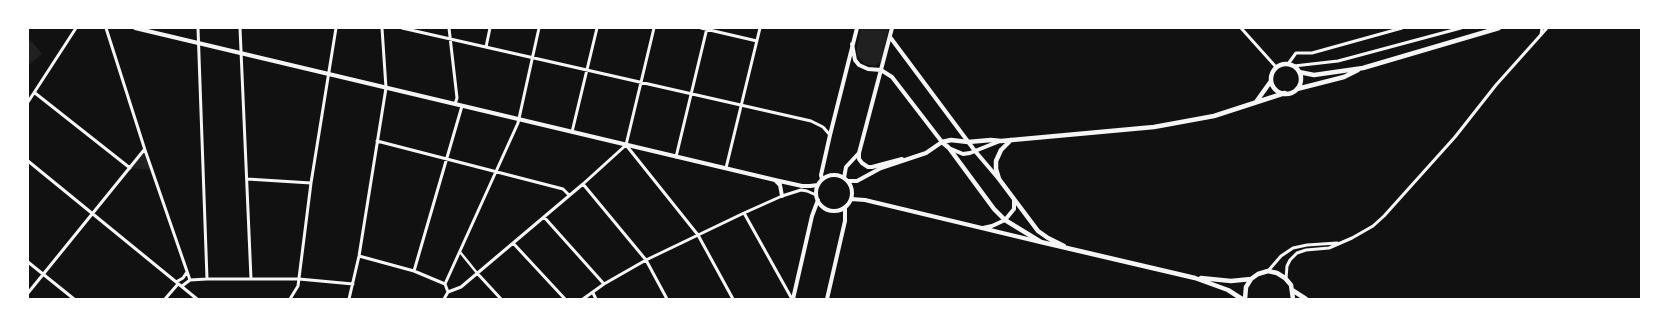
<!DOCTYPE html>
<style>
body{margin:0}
#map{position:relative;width:1669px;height:327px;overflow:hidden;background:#111;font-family:Roboto,sans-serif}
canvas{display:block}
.frame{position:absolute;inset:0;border:29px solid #fff;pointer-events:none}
</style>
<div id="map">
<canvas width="1669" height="327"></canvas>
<div class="frame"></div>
</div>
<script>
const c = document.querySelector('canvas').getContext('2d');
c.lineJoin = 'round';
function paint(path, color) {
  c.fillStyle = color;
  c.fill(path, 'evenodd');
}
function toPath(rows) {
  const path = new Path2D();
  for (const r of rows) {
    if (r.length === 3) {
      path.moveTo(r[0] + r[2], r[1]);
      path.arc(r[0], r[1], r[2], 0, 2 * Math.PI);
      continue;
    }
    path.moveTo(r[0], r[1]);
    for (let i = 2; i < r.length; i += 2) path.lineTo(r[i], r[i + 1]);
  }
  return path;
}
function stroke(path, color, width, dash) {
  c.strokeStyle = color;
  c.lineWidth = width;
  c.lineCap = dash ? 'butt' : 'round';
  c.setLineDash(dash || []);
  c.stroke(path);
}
const green = toPath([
 [861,28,889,28,881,61,875,66,865,64,857,55,857,48],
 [28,37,42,54,28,66],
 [145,150,152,170,130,168]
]);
const pedestrian = toPath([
 [460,252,477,273]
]);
const minor = toPath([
 [106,28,145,150,190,280],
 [198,28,207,279],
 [240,28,251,279],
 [402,28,811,121,823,127,830,135],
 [449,28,457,98,455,104],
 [701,28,757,41],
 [1241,28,1276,67],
 [1541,35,1542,28],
 [486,47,490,28],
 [1288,64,1296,53,1312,53,1402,28],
 [1294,66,1338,61,1461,28],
 [35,93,130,168],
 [28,102,76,28],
 [572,132,597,28],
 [377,141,563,189,569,195],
 [626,145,698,235,733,299],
 [626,145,654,28],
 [676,157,707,28],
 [28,161,197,299],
 [726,168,760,28],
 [247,179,311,183],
 [583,184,646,260,667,299],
 [744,213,792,299],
 [544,217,604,284],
 [513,243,565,299],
 [359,256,414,271,445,284],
 [28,262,74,299],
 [414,271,462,106],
 [1268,271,1281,256,1293,248,1307,245,1337,243],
 [477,273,501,299],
 [1286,279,1287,266,1290,260,1297,253,1306,250,1329,248,1352,238,1373,226,1384,216,1455,137,1496,85,1547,28],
 [176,282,183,278,187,272],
 [182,286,190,280,207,279,299,279,353,284],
 [448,292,445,284,518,123,539,28],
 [448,292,461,287,583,184,626,145],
 [28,293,144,150],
 [593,293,596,299],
 [165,299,178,284],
 [290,299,298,286,311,183,336,28],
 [349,299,359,256,386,88,382,28],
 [444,299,448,292],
 [583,299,604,284,646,260,744,213,782,196,801,190,807,191,816,195]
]);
const tertiary = toPath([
 [135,28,775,180,802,186,810,186,818,185],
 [890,37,975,151,998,178],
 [951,149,963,154,970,153,1000,141],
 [859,153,859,159,862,163,868,167,872,167,902,159],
 [834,193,18],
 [844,178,846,167,859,153,892,28],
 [822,179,821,175,830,135,857,28],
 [776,181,780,185,782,196],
 [848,181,857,181,881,168,926,153,942,142,892,77,881,70,868,69,859,65,855,60,852,44],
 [851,199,865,200,1040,242],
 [983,228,992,226,1005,220,1014,209,1014,201],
 [793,299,812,216,818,200],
 [827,299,845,221,845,207]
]);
const secondary = toPath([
 [1286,79,15],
 [1299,72,1314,75,1363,68,1499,28],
 [1297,89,1344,77,1358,70],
 [1256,102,1271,81],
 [1011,140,1001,150,996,161,996,169,999,179,1038,231,1048,238,1064,246],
 [1201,278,1231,281,1251,279],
 [1292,290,1306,299],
 [1242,299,1228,290,1195,278,1041,242,1005,220,994,209,949,148,942,142,951,140,968,142,991,140,1001,141,1154,127,1214,116,1285,93],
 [1245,299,1246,287,1251,279,1258,274,1268,271,1277,273,1285,278,1291,285,1293,299]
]);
paint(green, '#202020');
stroke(pedestrian, '#f5f5f5', 2.5);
stroke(minor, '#f5f5f5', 3);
stroke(tertiary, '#f5f5f5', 4);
stroke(secondary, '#f5f5f5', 4.5);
</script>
